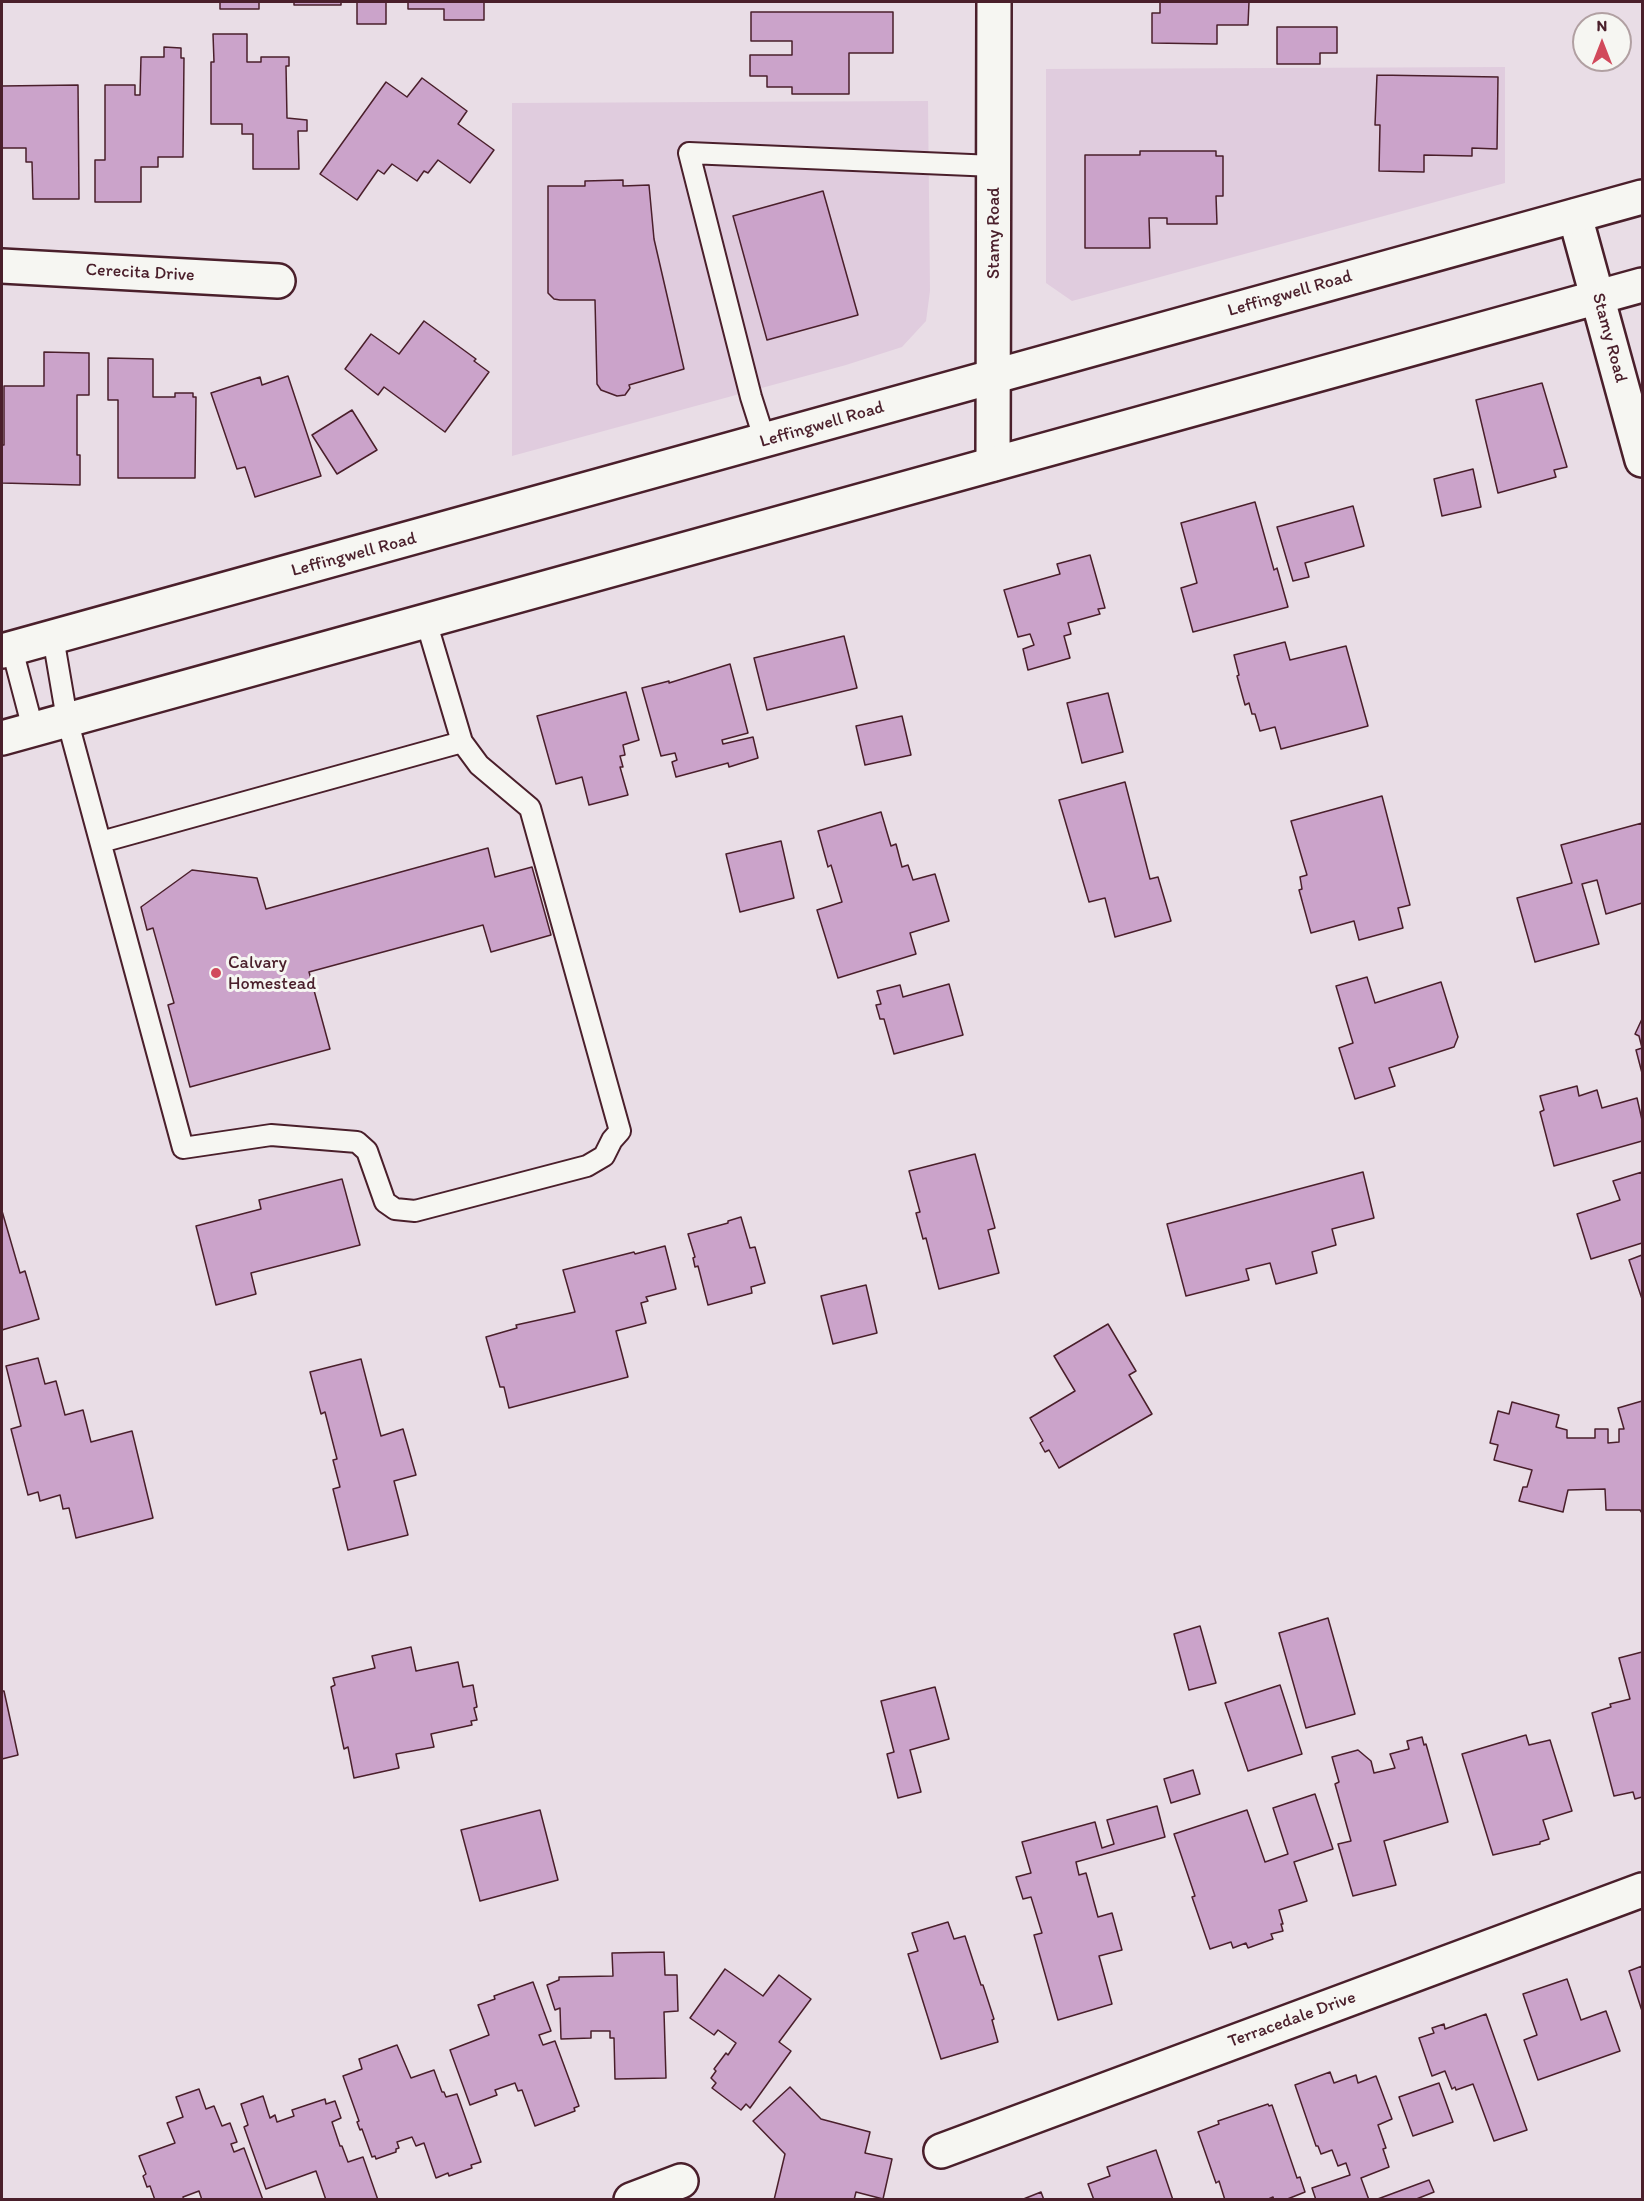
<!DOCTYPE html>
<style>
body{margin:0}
#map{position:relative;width:1644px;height:2201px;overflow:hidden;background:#e9dde6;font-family:Itim,sans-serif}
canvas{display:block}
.frame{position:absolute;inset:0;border:3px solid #4a1f2b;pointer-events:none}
.north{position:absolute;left:1572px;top:12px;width:60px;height:60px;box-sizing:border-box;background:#f6f6f2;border:2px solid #b1a0a2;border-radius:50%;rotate:0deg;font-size:16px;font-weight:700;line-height:24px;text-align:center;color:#4a1f2b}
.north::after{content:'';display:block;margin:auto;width:21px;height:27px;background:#d1495b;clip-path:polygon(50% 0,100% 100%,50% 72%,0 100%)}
</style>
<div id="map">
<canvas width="1644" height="2201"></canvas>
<div class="frame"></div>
<div class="north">N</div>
</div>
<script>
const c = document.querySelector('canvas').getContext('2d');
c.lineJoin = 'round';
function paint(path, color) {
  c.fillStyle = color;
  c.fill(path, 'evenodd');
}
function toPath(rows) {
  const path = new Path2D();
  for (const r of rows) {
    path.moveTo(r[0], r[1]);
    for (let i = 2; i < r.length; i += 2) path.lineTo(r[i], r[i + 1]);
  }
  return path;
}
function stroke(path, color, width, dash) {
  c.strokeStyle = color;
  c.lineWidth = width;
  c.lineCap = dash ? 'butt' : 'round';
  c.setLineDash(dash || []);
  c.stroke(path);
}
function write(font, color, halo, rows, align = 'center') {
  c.font = font + ' Itim,sans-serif';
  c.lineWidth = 6;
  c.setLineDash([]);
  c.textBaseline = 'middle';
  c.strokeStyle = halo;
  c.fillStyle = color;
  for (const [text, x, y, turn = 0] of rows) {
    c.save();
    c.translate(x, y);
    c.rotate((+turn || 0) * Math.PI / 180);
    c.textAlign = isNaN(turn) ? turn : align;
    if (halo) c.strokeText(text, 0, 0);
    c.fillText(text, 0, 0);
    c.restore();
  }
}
const built = toPath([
 [1505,67,1505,183,1072,301,1046,283,1046,69],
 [928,101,930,291,926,321,902,347,846,365,512,456,512,103]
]);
const building = toPath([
 [220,2,259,2,259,9,220,9,220,2],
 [294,2,386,2,386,24,357,24,357,2,341,2,341,5,294,5,294,2],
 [408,2,484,2,484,20,444,20,444,9,408,9,408,2],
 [1160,2,1249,2,1248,25,1217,25,1217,44,1152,43,1152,13,1160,13,1160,2],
 [751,12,893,12,893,53,849,53,849,94,792,94,792,87,767,87,767,76,750,76,750,55,792,55,792,41,751,41,751,12],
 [1277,27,1337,27,1337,53,1320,53,1320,64,1277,64,1277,27],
 [213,34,247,34,247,62,261,62,261,57,289,57,289,66,286,66,287,118,307,120,307,131,298,131,299,169,253,169,253,134,242,134,242,124,211,124,211,62,214,62,213,34],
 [164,47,181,48,181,58,184,58,183,157,158,157,158,167,141,167,141,202,95,202,95,160,105,160,105,85,135,85,135,95,140,95,141,57,164,57,164,47],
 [1377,75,1498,77,1497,149,1472,148,1472,156,1424,155,1424,172,1379,171,1380,125,1375,125,1377,75],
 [422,78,467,111,458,124,494,150,470,183,438,160,428,173,424,171,417,181,392,164,384,174,378,170,357,200,320,174,386,82,407,97,422,78],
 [78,85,79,199,33,199,32,162,26,162,26,148,2,148,2,86,78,85],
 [1140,151,1216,151,1216,156,1223,156,1223,196,1216,196,1217,224,1167,224,1167,218,1149,218,1150,248,1085,248,1085,155,1140,155,1140,151],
 [623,180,623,186,649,185,654,239,684,369,629,385,630,388,625,395,617,396,601,390,597,384,595,300,560,300,554,299,548,293,548,186,585,186,585,181,623,180],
 [823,191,858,315,767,340,733,216,823,191],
 [424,321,476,359,474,361,489,372,445,432,384,387,378,395,345,369,371,334,399,354,424,321],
 [44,352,89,353,89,395,77,395,77,455,80,455,80,485,2,483,2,445,4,445,4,386,44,386,44,352],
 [108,358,153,359,153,397,175,397,175,393,193,393,193,397,196,397,195,478,118,478,118,400,108,400,108,358],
 [288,376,321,476,255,497,245,467,237,469,211,393,260,377,262,385,288,376],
 [1542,383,1567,467,1554,470,1556,477,1498,493,1476,400,1542,383],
 [352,410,377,450,337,474,312,435,352,410],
 [1473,469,1481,507,1442,516,1434,479,1473,469],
 [1255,502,1274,570,1277,568,1288,607,1193,632,1181,588,1197,583,1181,523,1255,502],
 [1353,506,1364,546,1305,563,1309,577,1293,581,1277,527,1353,506],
 [1090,555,1105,608,1098,609,1100,614,1068,623,1071,634,1064,636,1070,658,1028,670,1023,649,1034,645,1030,634,1018,637,1004,590,1060,574,1057,564,1090,555],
 [844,636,857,688,767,710,754,658,844,636],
 [1285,642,1290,660,1346,646,1368,726,1281,749,1275,727,1260,731,1255,714,1252,714,1249,703,1245,705,1237,676,1239,675,1234,655,1285,642],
 [730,664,748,733,722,740,723,744,753,737,758,758,729,767,728,763,676,777,672,762,677,760,675,753,661,756,642,688,669,681,669,683,730,664],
 [626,692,639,740,623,745,625,755,620,756,623,767,620,767,628,795,589,805,582,777,556,784,537,716,626,692],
 [1108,693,1123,752,1082,763,1067,703,1108,693],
 [902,716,911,755,865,765,856,726,902,716],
 [1125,782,1150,879,1158,877,1171,921,1115,937,1105,898,1089,902,1059,800,1125,782],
 [1382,796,1410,905,1398,908,1403,928,1359,940,1354,921,1311,933,1299,890,1302,889,1300,877,1307,875,1291,821,1382,796],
 [881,812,891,846,896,844,902,867,908,865,913,880,935,874,949,921,910,933,916,954,838,978,817,910,842,902,831,865,828,867,818,831,881,812],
 [1642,823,1642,903,1606,914,1597,880,1582,884,1599,944,1535,962,1517,898,1572,883,1561,845,1642,823],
 [781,841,794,898,740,912,726,854,781,841],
 [488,848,495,877,532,867,551,935,491,952,483,925,309,972,330,1049,190,1087,168,1005,174,1003,153,928,147,930,141,907,192,870,257,878,266,909,488,848],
 [1367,977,1375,1003,1441,982,1458,1037,1454,1047,1389,1068,1395,1086,1355,1099,1339,1048,1353,1043,1336,986,1367,977],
 [949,984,963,1035,894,1054,884,1019,880,1019,876,1005,881,1004,877,991,900,985,903,997,949,984],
 [1642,1019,1642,1073,1636,1050,1642,1048,1639,1036,1635,1034,1642,1019],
 [1577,1086,1579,1096,1597,1090,1602,1108,1637,1098,1642,1120,1642,1141,1554,1166,1540,1112,1544,1110,1540,1096,1577,1086],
 [975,1154,995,1228,988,1230,999,1273,939,1289,926,1238,923,1239,916,1213,920,1212,909,1171,975,1154],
 [1363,1172,1374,1218,1332,1229,1336,1245,1312,1252,1317,1273,1276,1284,1270,1263,1246,1269,1249,1280,1186,1296,1167,1224,1363,1172],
 [1642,1172,1642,1243,1591,1259,1577,1214,1620,1200,1613,1181,1642,1172],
 [342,1179,360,1245,251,1273,256,1294,216,1305,196,1226,261,1209,259,1200,342,1179],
 [2,1211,20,1273,25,1271,39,1319,2,1330,2,1211],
 [741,1217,750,1248,755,1247,765,1283,751,1287,752,1293,708,1305,698,1266,695,1267,693,1258,695,1257,688,1234,728,1223,728,1221,741,1217],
 [665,1246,676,1289,646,1297,648,1301,641,1303,646,1323,616,1331,628,1377,509,1408,504,1387,500,1387,486,1337,517,1328,516,1325,575,1312,563,1270,634,1252,635,1254,665,1246],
 [1642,1255,1642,1299,1629,1260,1642,1255],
 [866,1285,877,1333,833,1344,821,1296,866,1285],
 [1108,1324,1136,1371,1129,1375,1152,1414,1059,1468,1049,1450,1045,1452,1040,1443,1043,1441,1030,1418,1075,1391,1054,1356,1108,1324],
 [38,1358,45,1384,56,1381,65,1415,83,1410,91,1442,132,1431,153,1518,76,1538,69,1508,63,1509,60,1495,40,1501,38,1492,28,1495,11,1429,21,1426,6,1366,38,1358],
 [361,1359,381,1436,403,1429,416,1475,394,1481,408,1535,348,1550,333,1489,340,1487,333,1460,337,1459,325,1412,321,1414,310,1372,361,1359],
 [1642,1401,1642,1513,1640,1510,1606,1510,1605,1489,1568,1490,1563,1512,1519,1501,1523,1487,1527,1487,1532,1470,1494,1460,1498,1445,1490,1443,1498,1411,1509,1414,1512,1402,1559,1415,1556,1427,1567,1430,1567,1438,1595,1438,1595,1429,1608,1429,1608,1443,1619,1442,1619,1429,1624,1429,1618,1408,1642,1401],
 [1328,1618,1355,1714,1306,1728,1279,1633,1328,1618],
 [1200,1626,1216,1683,1189,1690,1174,1634,1200,1626],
 [411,1647,416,1671,458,1662,463,1687,473,1685,477,1707,474,1708,477,1720,471,1721,472,1725,431,1734,434,1747,396,1754,399,1768,354,1778,348,1747,344,1749,331,1687,335,1685,333,1678,375,1668,372,1656,411,1647],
 [1642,1652,1642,1797,1635,1799,1633,1792,1614,1796,1592,1713,1611,1707,1610,1704,1630,1699,1619,1658,1642,1652],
 [1280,1685,1302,1754,1248,1771,1225,1703,1280,1685],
 [935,1687,949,1739,910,1750,921,1792,898,1798,887,1754,894,1752,881,1701,935,1687],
 [2,1691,4,1691,18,1755,2,1759,2,1691],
 [1526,1735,1529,1745,1550,1740,1572,1811,1543,1820,1549,1839,1540,1842,1540,1844,1493,1855,1462,1754,1526,1735],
 [1422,1737,1424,1745,1426,1744,1448,1822,1384,1841,1396,1885,1353,1896,1338,1844,1351,1841,1335,1784,1339,1782,1332,1757,1358,1750,1371,1761,1374,1773,1395,1768,1390,1754,1409,1749,1407,1741,1422,1737],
 [1193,1770,1200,1794,1171,1803,1164,1779,1193,1770],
 [1315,1794,1333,1849,1294,1862,1307,1901,1279,1910,1283,1924,1281,1924,1283,1931,1271,1934,1273,1939,1248,1948,1246,1943,1233,1948,1231,1942,1210,1949,1192,1897,1195,1896,1174,1834,1247,1810,1265,1862,1288,1854,1273,1808,1315,1794],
 [1157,1806,1165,1837,1076,1862,1079,1875,1086,1873,1098,1917,1112,1913,1122,1950,1099,1956,1112,2004,1058,2020,1034,1935,1042,1933,1031,1897,1023,1899,1016,1877,1031,1873,1022,1842,1095,1822,1102,1848,1114,1844,1107,1820,1157,1806],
 [540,1810,558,1880,480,1901,461,1830,540,1810],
 [948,1922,954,1939,965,1936,981,1985,983,1985,994,2019,992,2020,998,2042,941,2059,908,1954,918,1951,912,1933,948,1922],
 [664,1952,665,1975,677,1975,678,2011,664,2012,666,2078,615,2079,614,2038,610,2038,610,2031,591,2031,591,2038,561,2039,560,2008,555,2010,547,1985,559,1980,559,1977,613,1976,612,1953,664,1952],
 [1642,1966,1642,2011,1629,1971,1642,1966],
 [725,1969,763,1996,779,1975,811,1999,779,2042,791,2051,750,2108,746,2104,741,2110,712,2088,716,2083,711,2078,716,2071,714,2069,726,2053,728,2055,736,2043,718,2030,714,2035,690,2018,725,1969],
 [1567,1979,1581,2020,1606,2011,1620,2051,1538,2080,1524,2040,1537,2035,1523,1994,1567,1979],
 [533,1982,551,2031,539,2035,543,2045,555,2041,579,2106,574,2108,575,2111,535,2126,522,2090,518,2091,515,2083,495,2090,497,2095,470,2105,450,2050,489,2035,478,2005,495,1999,494,1996,533,1982],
 [1486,2014,1527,2130,1494,2141,1473,2084,1456,2090,1455,2087,1452,2089,1445,2071,1432,2076,1419,2038,1434,2033,1432,2028,1444,2024,1445,2029,1486,2014],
 [397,2045,411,2078,434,2070,442,2092,444,2092,446,2097,457,2094,481,2162,471,2165,472,2168,449,2176,448,2173,436,2178,424,2143,416,2146,412,2137,397,2142,399,2148,396,2149,396,2152,376,2159,375,2156,372,2157,362,2129,360,2130,357,2122,359,2121,343,2076,362,2069,359,2059,397,2045],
 [1330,2072,1334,2083,1356,2075,1358,2083,1376,2076,1392,2119,1378,2125,1386,2148,1383,2149,1389,2167,1361,2178,1369,2200,1316,2200,1312,2188,1350,2175,1346,2163,1338,2166,1332,2150,1321,2154,1318,2146,1316,2146,1295,2085,1330,2072],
 [1439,2083,1453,2122,1413,2136,1399,2097,1439,2083],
 [790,2087,821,2119,870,2132,865,2153,892,2159,883,2199,856,2192,854,2200,774,2200,785,2154,753,2121,790,2087],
 [199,2089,206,2109,214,2106,222,2126,230,2123,237,2142,231,2144,234,2152,244,2148,263,2200,202,2200,199,2191,183,2197,184,2200,155,2200,150,2186,147,2187,143,2176,146,2174,139,2156,175,2143,167,2123,183,2117,176,2097,199,2089],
 [263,2096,270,2118,275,2115,277,2122,294,2116,292,2110,325,2099,326,2104,335,2101,341,2118,332,2122,340,2146,342,2146,348,2162,363,2157,378,2200,326,2200,316,2171,266,2189,244,2127,248,2125,241,2104,263,2096],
 [1268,2104,1269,2106,1272,2105,1297,2178,1300,2177,1305,2192,1285,2200,1274,2200,1273,2197,1266,2200,1225,2200,1219,2181,1216,2183,1198,2132,1219,2124,1218,2121,1268,2104],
 [1156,2150,1173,2200,1094,2200,1088,2184,1110,2176,1107,2167,1156,2150],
 [1429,2180,1434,2192,1414,2200,1375,2200,1429,2180],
 [1041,2192,1044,2200,1021,2200,1041,2192]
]);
const service = toPath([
 [765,441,751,397,689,153,994,166],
 [53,637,67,719,183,1148,271,1135,357,1142,367,1151,385,1202,395,1209,415,1211,587,1166,604,1156,612,1140,620,1131,530,808,479,765,462,742,426,621],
 [12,649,33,729],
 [101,842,462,742]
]);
const minor = toPath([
 [2,266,278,281],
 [941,2151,1642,1890],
 [631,2200,681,2181]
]);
const tertiary = toPath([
 [1575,216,1642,460],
 [993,464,994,2]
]);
const secondary = toPath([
 [2,651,1642,197],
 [2,738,1642,285]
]);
const markers = [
 [216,973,6,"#d1495b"]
];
const streetNames = [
 ["Stamy Road",994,233,-90],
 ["Cerecita Drive",140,273,3],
 ["Leffingwell Road",1290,294,-16],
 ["Stamy Road",1609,338,75],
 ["Leffingwell Road",822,425,-16],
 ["Leffingwell Road",354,555,-15],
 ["Terracedale Drive",1292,2020,-20]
];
const poiNames = [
 ["Calvary",228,963],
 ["Homestead",228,984]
];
paint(built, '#e0ccde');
paint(building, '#cba3ca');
stroke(building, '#4a1f2b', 1.5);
stroke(service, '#4a1f2b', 24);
stroke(minor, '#4a1f2b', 38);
stroke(tertiary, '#4a1f2b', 38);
stroke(secondary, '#4a1f2b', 38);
stroke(service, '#f6f6f2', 20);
stroke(minor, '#f6f6f2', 33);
stroke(tertiary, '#f6f6f2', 33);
stroke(secondary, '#f6f6f2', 33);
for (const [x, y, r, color] of markers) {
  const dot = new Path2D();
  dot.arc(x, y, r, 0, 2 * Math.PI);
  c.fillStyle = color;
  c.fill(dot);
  stroke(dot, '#f6f6f2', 2);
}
write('18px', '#4a1f2b', '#f6f6f2', streetNames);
write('18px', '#4a1f2b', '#f6f6f2', poiNames, 'left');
</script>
